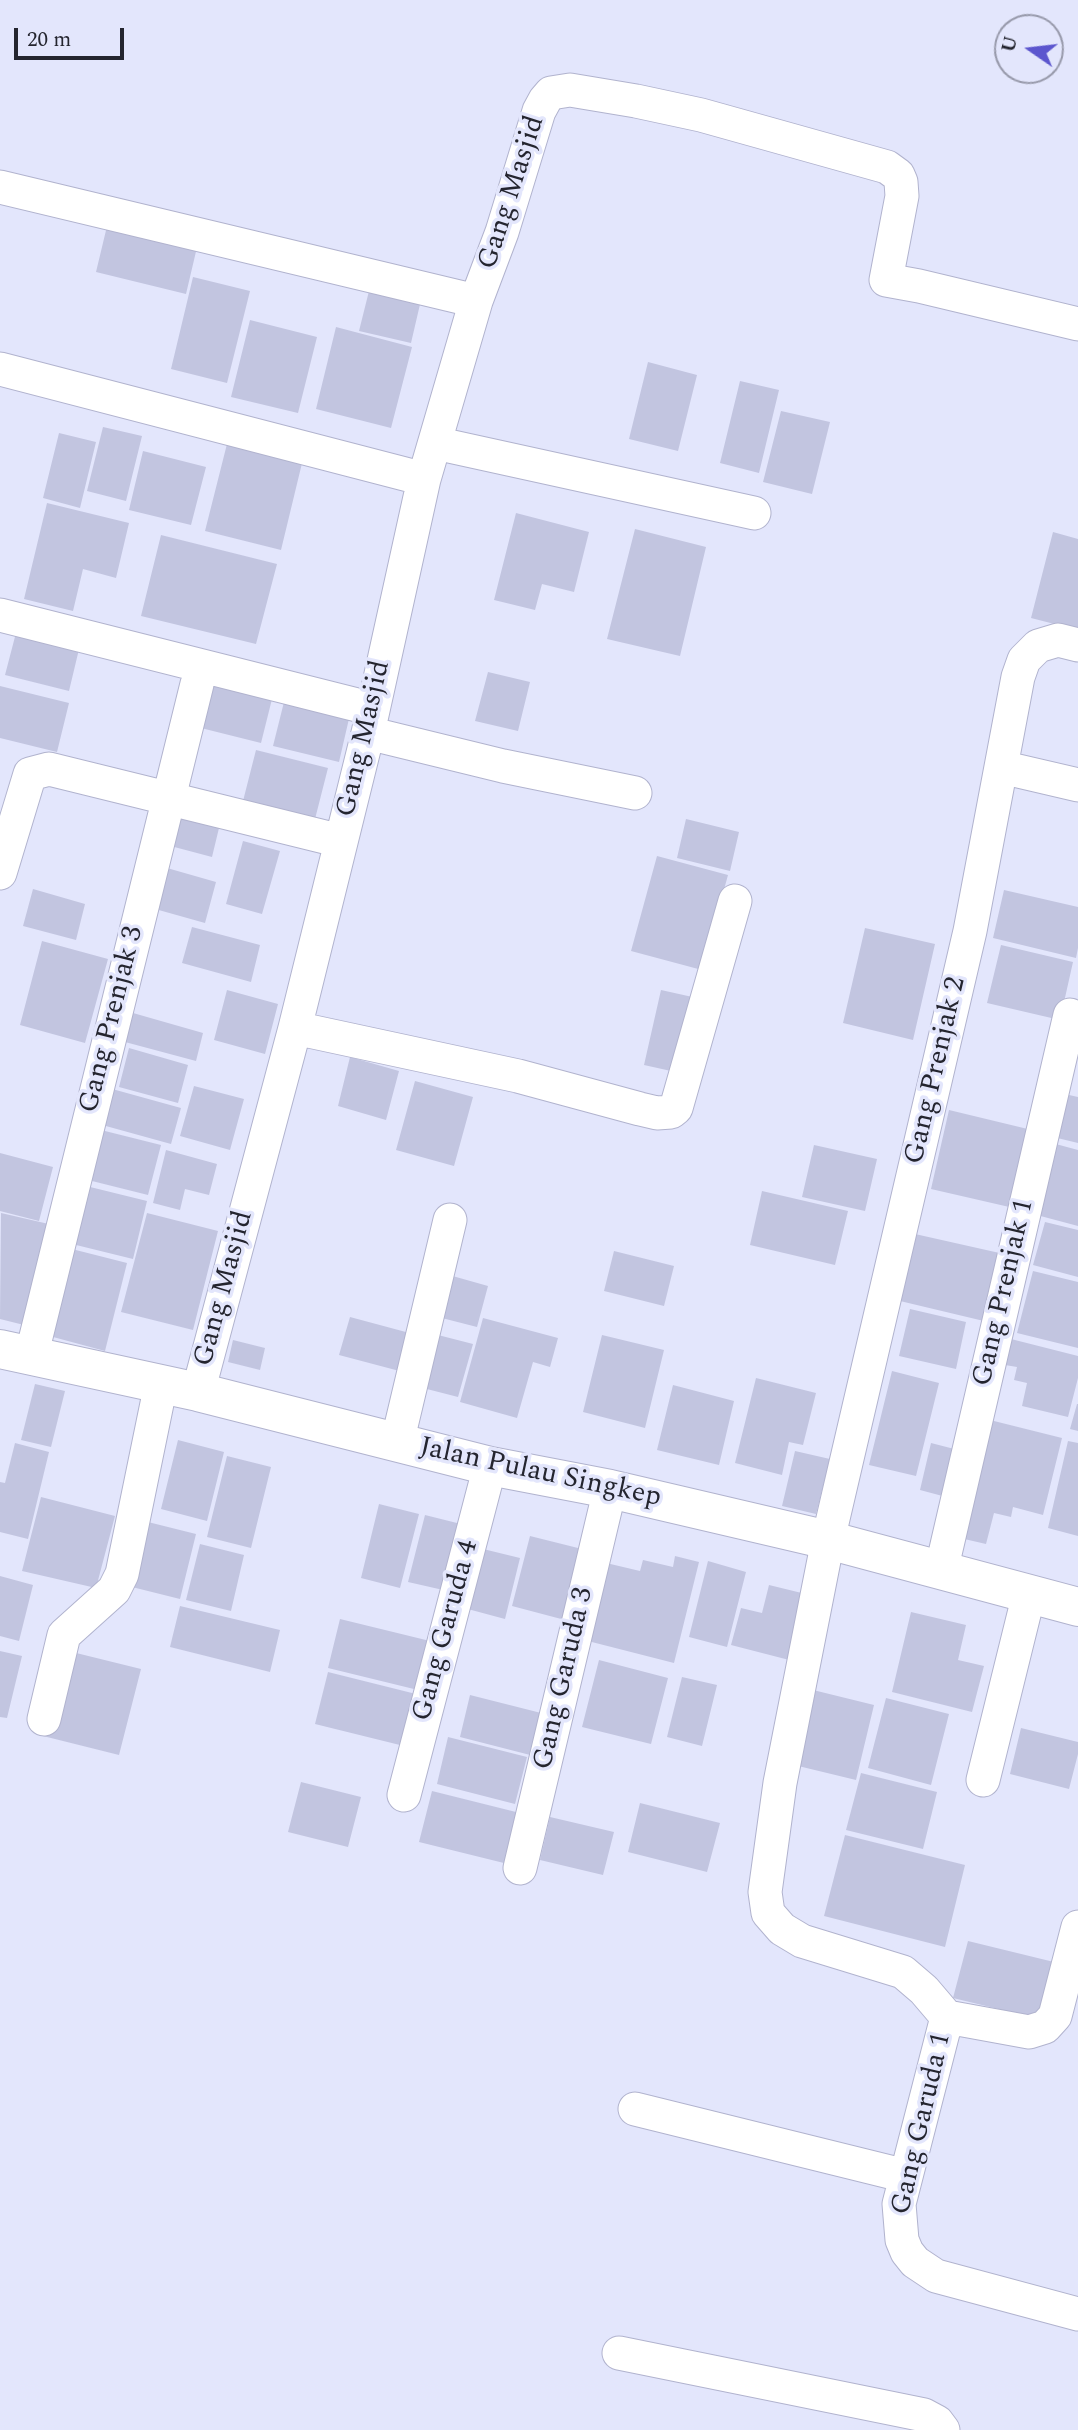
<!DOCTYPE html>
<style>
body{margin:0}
#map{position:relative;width:1078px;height:2430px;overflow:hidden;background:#e3e6fc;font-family:Spectral,serif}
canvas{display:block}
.north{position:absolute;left:994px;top:14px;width:70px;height:70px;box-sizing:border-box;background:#e3e6fc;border:2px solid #9799aa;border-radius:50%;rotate:284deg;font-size:19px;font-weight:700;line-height:28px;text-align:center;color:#24252f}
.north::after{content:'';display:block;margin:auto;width:24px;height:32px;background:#5c56ce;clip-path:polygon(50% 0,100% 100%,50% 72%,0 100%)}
.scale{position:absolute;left:14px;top:28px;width:110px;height:32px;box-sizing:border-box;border:4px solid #24252f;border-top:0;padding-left:9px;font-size:21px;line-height:24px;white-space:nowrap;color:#24252f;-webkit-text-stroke:5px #e3e6fc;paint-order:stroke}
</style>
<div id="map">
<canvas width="1078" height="2430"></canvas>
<div class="north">U</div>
<div class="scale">20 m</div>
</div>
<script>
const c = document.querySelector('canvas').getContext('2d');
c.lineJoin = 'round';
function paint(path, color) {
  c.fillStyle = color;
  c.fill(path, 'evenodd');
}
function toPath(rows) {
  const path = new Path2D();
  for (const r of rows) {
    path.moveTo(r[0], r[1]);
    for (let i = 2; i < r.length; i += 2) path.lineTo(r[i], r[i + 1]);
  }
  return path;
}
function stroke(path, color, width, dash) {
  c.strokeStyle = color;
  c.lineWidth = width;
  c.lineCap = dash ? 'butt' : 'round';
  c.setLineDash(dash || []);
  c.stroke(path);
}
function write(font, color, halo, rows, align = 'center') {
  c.font = font + ' Spectral,serif';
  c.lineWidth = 7;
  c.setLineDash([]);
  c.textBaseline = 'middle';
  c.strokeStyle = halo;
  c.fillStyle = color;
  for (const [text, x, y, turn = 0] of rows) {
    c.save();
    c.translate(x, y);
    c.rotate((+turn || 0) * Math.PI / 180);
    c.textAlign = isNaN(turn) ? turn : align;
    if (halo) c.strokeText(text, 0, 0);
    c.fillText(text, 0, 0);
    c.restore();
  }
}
const building = toPath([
 [108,222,198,243,186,294,96,272],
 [193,277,250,291,227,383,171,369],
 [370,287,421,300,411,343,359,331],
 [250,320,317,337,298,413,231,397],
 [336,327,412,347,391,428,316,409],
 [648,362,697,375,678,451,629,439],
 [740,381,779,390,759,473,720,463],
 [781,411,830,422,812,494,763,482],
 [103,427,142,436,126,501,87,491],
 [59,433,96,442,80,508,43,498],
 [228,440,303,459,281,550,205,531],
 [143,451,206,467,191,525,129,510],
 [47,503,129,523,116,578,83,569,73,611,24,599],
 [516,513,589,532,574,592,542,584,535,610,494,600],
 [635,529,706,547,680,656,607,639],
 [1053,532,1078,539,1078,630,1031,618],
 [161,535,277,564,256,644,141,616],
 [17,629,80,645,69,691,5,675],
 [488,672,530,682,518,731,475,721],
 [214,676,274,691,261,743,201,728],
 [0,686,69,703,57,752,0,738],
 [286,694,351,710,339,762,273,746],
 [256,750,328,768,315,819,243,801],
 [171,815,219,828,212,857,163,844],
 [686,819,739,832,730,871,677,858],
 [243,841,280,851,262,914,226,904],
 [657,856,728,875,702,970,631,951],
 [160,866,216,882,205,923,148,907],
 [33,889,85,904,76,940,23,926],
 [1004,890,1078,907,1078,948,1076,958,993,938],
 [192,927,260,945,251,982,182,963],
 [865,928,935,944,913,1040,843,1023],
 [42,941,108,959,85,1043,20,1025],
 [1001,945,1073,962,1060,1020,987,1003],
 [227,990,278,1004,265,1054,214,1040],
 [661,990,697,998,680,1073,644,1065],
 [133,1013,203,1033,196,1061,125,1042],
 [129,1048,188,1065,178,1103,119,1087],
 [350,1057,399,1071,386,1120,338,1106],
 [415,1081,473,1097,454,1166,396,1150],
 [194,1086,244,1099,230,1150,180,1136],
 [105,1087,181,1108,171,1144,95,1123],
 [1060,1093,1078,1097,1078,1143,1049,1136],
 [949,1110,1036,1131,1018,1209,931,1189],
 [97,1129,161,1145,148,1195,84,1179],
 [1052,1143,1078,1150,1078,1226,1033,1214],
 [814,1145,877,1159,865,1211,802,1197],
 [166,1150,217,1164,209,1195,185,1189,180,1210,153,1203],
 [0,1153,53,1167,39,1221,0,1211],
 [82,1185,147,1201,133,1259,68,1243],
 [762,1191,848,1211,835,1265,750,1245],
 [1,1213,53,1225,28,1326,0,1319],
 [147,1213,218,1231,193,1330,121,1312],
 [1045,1222,1078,1230,1078,1277,1033,1265],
 [915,1234,1004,1254,988,1322,900,1301],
 [64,1247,127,1263,105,1351,42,1334],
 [614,1251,674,1266,664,1306,604,1291],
 [1033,1271,1078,1282,1078,1348,1017,1333],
 [449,1275,488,1286,477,1327,438,1317],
 [910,1309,966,1322,956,1369,899,1356],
 [350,1317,417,1335,407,1373,339,1355],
 [483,1318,558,1338,550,1367,533,1362,517,1418,460,1402],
 [438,1335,473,1344,458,1397,423,1388],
 [602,1335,664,1350,645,1428,583,1412],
 [1011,1339,1078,1356,1078,1378,1068,1417,1022,1406,1027,1383,1014,1380,1017,1367,1005,1365],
 [233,1340,265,1348,260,1370,228,1362],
 [892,1371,939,1383,916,1476,869,1465],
 [756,1378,816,1393,803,1445,789,1442,782,1475,735,1463],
 [35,1384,65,1391,51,1447,21,1440],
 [673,1385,734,1401,719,1465,657,1450],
 [1077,1404,1078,1404,1078,1431,1070,1429],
 [990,1420,1062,1438,1043,1515,1013,1507,1011,1517,994,1513,986,1544,960,1538],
 [178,1440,224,1452,207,1521,161,1509],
 [1068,1441,1078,1443,1078,1536,1048,1528],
 [15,1443,49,1452,28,1539,0,1532,0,1482,5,1483],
 [931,1443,962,1451,950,1498,920,1490],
 [795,1451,830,1459,816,1514,782,1506],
 [227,1456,271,1467,251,1548,207,1537],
 [41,1497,115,1516,96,1588,22,1571],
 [379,1504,419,1514,400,1588,361,1578],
 [425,1515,469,1526,452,1592,408,1582],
 [140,1520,196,1534,180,1599,124,1585],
 [530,1536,582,1549,565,1620,512,1606],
 [200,1544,244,1555,231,1611,186,1600],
 [479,1548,520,1558,505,1619,464,1608],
 [675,1556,699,1562,674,1663,584,1640,602,1562,640,1571,643,1560,673,1567],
 [708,1561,746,1572,727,1647,689,1637],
 [0,1576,33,1585,19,1641,0,1636],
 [769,1585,814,1596,797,1662,731,1645,741,1608,762,1613],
 [180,1606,280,1630,270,1672,170,1647],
 [911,1612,966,1625,958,1660,984,1666,972,1712,892,1692],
 [340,1619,430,1641,418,1690,328,1668],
 [64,1650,141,1669,119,1755,43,1736],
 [0,1651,22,1656,7,1718,0,1717],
 [599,1660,668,1678,651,1744,582,1727],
 [328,1672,420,1695,408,1747,315,1724],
 [682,1677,717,1685,702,1746,667,1737],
 [809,1689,874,1705,856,1780,790,1764],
 [470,1695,549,1715,538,1757,460,1737],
 [886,1698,949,1714,931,1785,868,1768],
 [1021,1728,1078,1742,1078,1754,1069,1789,1010,1774],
 [448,1737,527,1757,515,1804,437,1784],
 [861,1773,937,1792,923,1849,846,1830],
 [301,1782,361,1797,348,1847,288,1832],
 [432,1791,524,1814,512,1865,419,1842],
 [640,1803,720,1823,707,1872,628,1852],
 [550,1817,614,1832,603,1875,540,1860],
 [845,1835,965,1865,945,1947,824,1916],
 [968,1941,1058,1963,1044,2020,953,1998]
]);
const minor = toPath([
 [0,187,476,301],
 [0,369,424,479],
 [435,443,754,513],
 [0,615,373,709],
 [368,733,503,766,635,793],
 [1001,767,1078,785],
 [0,873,30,774,49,769,341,841],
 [295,1028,518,1076,640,1109,657,1113,671,1112,676,1108,735,901],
 [31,1357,197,684],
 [198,1392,295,1028,368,733,424,479,476,301,502,232,539,111,545,100,551,93,570,90,636,101,701,115,887,167,898,175,901,182,902,196,886,280,919,286,1078,324],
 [397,1443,450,1220],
 [941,1571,1070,1015],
 [44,1719,64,1635,114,1590,122,1574,161,1384],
 [983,1780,1029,1594],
 [404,1795,490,1466],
 [520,1868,610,1489],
 [947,2017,924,1990,903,1972,802,1941,782,1929,768,1913,765,1892,780,1783,828,1540,970,931,1018,677,1024,660,1038,646,1058,640,1078,645],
 [947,2017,899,2204,902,2240,907,2252,915,2262,936,2276,1078,2314],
 [947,2017,1029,2032,1045,2027,1055,2016,1078,1927],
 [635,2109,906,2176],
 [619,2353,924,2415,937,2422,943,2430]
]);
const tertiary = toPath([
 [0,1349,198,1392,490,1466,610,1489,828,1540,1078,1607]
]);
const streetNames = [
 ["Gang Masjid",513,193,-72],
 ["Gang Masjid",365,739,-77],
 ["Gang Prenjak 3",113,1020,-76],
 ["Gang Prenjak 2",937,1071,-77],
 ["Gang Masjid",225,1289,-75],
 ["Gang Prenjak 1",1005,1293,-77],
 ["Jalan Pulau Singkep",540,1474,12],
 ["Gang Garuda 4",447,1631,-75],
 ["Gang Garuda 3",565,1679,-77],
 ["Gang Garuda 1",923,2124,-77]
];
paint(building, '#c2c5e0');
stroke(minor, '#b1b3ce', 35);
stroke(tertiary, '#b1b3ce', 40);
stroke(minor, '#fff', 33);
stroke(tertiary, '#fff', 38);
write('28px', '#24252f', '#e3e6fc', streetNames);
</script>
